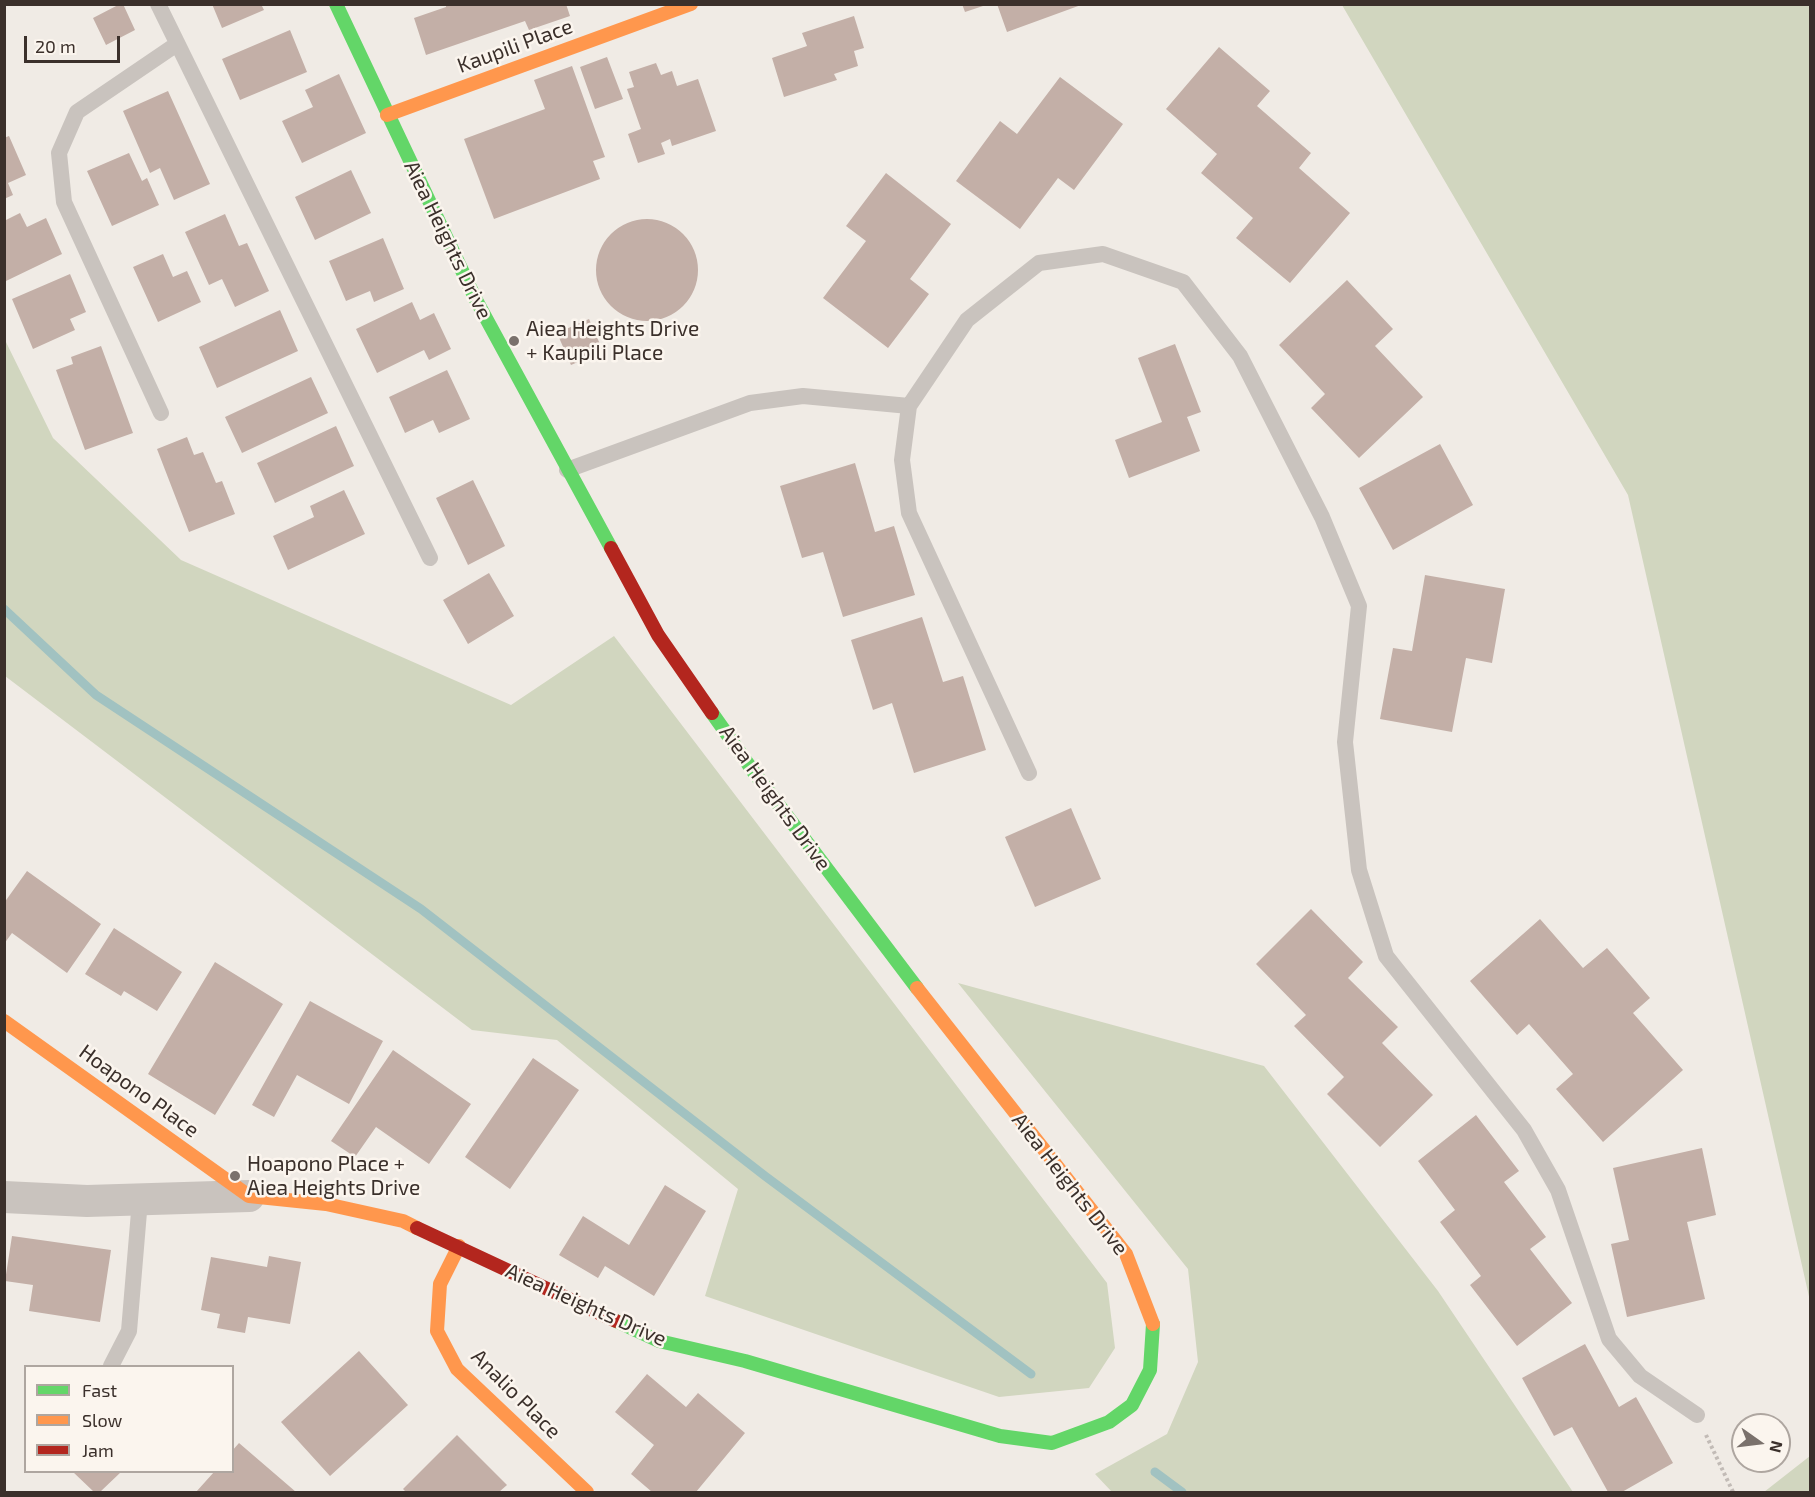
<!DOCTYPE html>
<style>
body{margin:0}
#map{position:relative;width:1815px;height:1497px;overflow:hidden;background:#f0ebe5;font-family:"Exo 2",sans-serif}
canvas{display:block}
.frame{position:absolute;inset:0;border:6px solid #3b302b;pointer-events:none}
.legend{position:absolute;left:24px;top:1365px;width:210px;height:108px;box-sizing:border-box;background:#fbf5ee;border:2px solid #aea6a0;margin:0;padding:8px 10px;list-style:none;font-size:18px;color:#3b302b}
.legend li{display:flex;align-items:center;gap:12px;height:30px}
.legend b{width:30px;border:2px solid #aea6a0}
.north{position:absolute;left:1731px;top:1413px;width:60px;height:60px;box-sizing:border-box;background:#fbf5ee;border:2px solid #aea6a0;border-radius:50%;rotate:104deg;font-size:16px;font-weight:700;line-height:24px;text-align:center;color:#3b302b}
.north::after{content:'';display:block;margin:auto;width:21px;height:27px;background:#7a716c;clip-path:polygon(50% 0,100% 100%,50% 72%,0 100%)}
.scale{position:absolute;left:24px;top:36px;width:96px;height:27px;box-sizing:border-box;border:3px solid #3b302b;border-top:0;padding-left:8px;font-size:18px;line-height:21px;white-space:nowrap;color:#3b302b;-webkit-text-stroke:4px #fbf5ee;paint-order:stroke}
</style>
<div id="map">
<canvas width="1815" height="1497"></canvas>
<div class="frame"></div>
<ul class="legend">
<li><b style="height:8px;background:#63d668"></b>Fast</li>
<li><b style="height:8px;background:#ff974d"></b>Slow</li>
<li><b style="height:8px;background:#b3261e"></b>Jam</li>
</ul>
<div class="north">N</div>
<div class="scale">20 m</div>
</div>
<script>
const c = document.querySelector('canvas').getContext('2d');
c.lineJoin = 'round';
function paint(path, color) {
  c.fillStyle = color;
  c.fill(path, 'evenodd');
}
function toPath(rows) {
  const path = new Path2D();
  for (const r of rows) {
    if (r.length === 3) {
      path.moveTo(r[0] + r[2], r[1]);
      path.arc(r[0], r[1], r[2], 0, 2 * Math.PI);
      continue;
    }
    path.moveTo(r[0], r[1]);
    for (let i = 2; i < r.length; i += 2) path.lineTo(r[i], r[i + 1]);
  }
  return path;
}
function stroke(path, color, width, dash) {
  c.strokeStyle = color;
  c.lineWidth = width;
  c.lineCap = dash ? 'butt' : 'round';
  c.setLineDash(dash || []);
  c.stroke(path);
}
function write(font, color, halo, rows, align = 'center') {
  c.font = font + ' "Exo 2",sans-serif';
  c.lineWidth = 5;
  c.setLineDash([]);
  c.textBaseline = 'middle';
  c.strokeStyle = halo;
  c.fillStyle = color;
  for (const [text, x, y, turn = 0] of rows) {
    c.save();
    c.translate(x, y);
    c.rotate((+turn || 0) * Math.PI / 180);
    c.textAlign = isNaN(turn) ? turn : align;
    if (halo) c.strokeText(text, 0, 0);
    c.fillText(text, 0, 0);
    c.restore();
  }
}
const green = toPath([
 [1342,5,1810,5,1810,1301,1628,495],
 [5,340,53,438,181,560,511,705,614,636,1107,1283,1115,1348,1089,1388,999,1397,705,1296,738,1189,557,1040,472,1030,5,676],
 [958,983,1264,1066,1438,1291,1573,1492,1112,1492,1095,1474,1167,1434,1198,1362,1188,1269],
 [1810,1456,1810,1492,1764,1492]
]);
const stream = toPath([
 [4,609,96,695,421,909,765,1176,1031,1374],
 [1155,1472,1182,1492]
]);
const building = toPath([
 [120,4,123,4,135,30,106,45,93,18],
 [212,4,261,4,264,10,222,28],
 [446,4,566,4,570,16,529,30,525,21,426,55,414,18,446,7],
 [962,4,986,4,986,5,965,12],
 [997,4,1081,4,1081,5,1007,32],
 [854,16,864,48,854,51,858,66,834,74,837,80,784,97,772,58,807,46,802,33],
 [290,30,307,72,240,100,222,59],
 [1219,47,1270,91,1257,106,1311,153,1299,168,1350,213,1290,283,1236,238,1253,218,1201,173,1217,154,1166,109],
 [607,57,623,99,595,109,580,67],
 [656,63,661,75,672,71,677,86,698,79,716,131,672,146,670,139,661,143,665,154,638,163,628,134,641,129,627,89,634,87,629,72],
 [572,66,605,157,593,161,600,179,494,219,464,139,545,109,534,80],
 [339,74,366,133,302,163,282,121,313,107,305,90],
 [1060,77,1123,124,1074,190,1058,178,1020,229,956,181,1000,121,1017,134],
 [168,91,210,184,174,200,160,168,150,173,123,111],
 [9,136,26,175,8,183,13,195,4,199,4,138],
 [129,153,142,181,147,178,159,205,112,226,87,171],
 [351,170,371,213,315,240,295,197],
 [886,173,951,224,910,279,929,294,888,348,823,298,866,241,846,226],
 [20,213,27,227,46,218,62,254,6,281,4,221],
 [225,214,239,246,247,243,269,291,235,307,222,279,209,285,185,232],
 [647,270,51],
 [383,238,404,289,374,302,370,291,346,301,329,261],
 [163,254,173,277,187,271,201,302,158,322,133,267],
 [70,274,86,312,70,319,75,330,33,349,12,299],
 [1347,280,1393,329,1375,346,1423,397,1359,458,1311,408,1325,394,1279,345],
 [412,302,420,320,434,313,451,349,429,360,424,350,377,373,356,329],
 [280,310,298,351,217,388,199,347],
 [589,319,603,351,571,365,557,333],
 [1175,344,1201,412,1187,417,1200,451,1129,478,1115,440,1162,422,1138,358],
 [101,346,133,433,85,450,56,370,73,364,71,357],
 [447,370,470,419,439,433,433,420,405,433,389,397],
 [311,377,328,413,242,453,225,417],
 [336,426,354,466,275,503,257,463],
 [187,437,194,455,203,452,216,483,222,481,235,514,189,532,157,449],
 [1440,444,1473,505,1393,550,1359,488],
 [855,463,875,532,894,526,915,595,843,617,823,552,802,558,780,486],
 [473,480,505,546,468,565,436,498],
 [344,490,365,534,288,570,273,536,314,517,310,506],
 [489,573,514,616,468,644,443,600],
 [1425,575,1505,589,1492,663,1466,658,1452,732,1380,719,1393,648,1412,651],
 [922,617,943,682,963,676,986,750,914,773,892,703,873,710,851,640],
 [1071,808,1101,879,1035,907,1005,837],
 [27,871,101,924,67,973,12,933,4,944,4,903],
 [1311,909,1363,962,1348,978,1398,1027,1382,1043,1433,1095,1380,1147,1327,1094,1344,1077,1294,1026,1306,1015,1256,964],
 [1540,919,1583,968,1607,948,1650,998,1633,1013,1683,1070,1603,1142,1556,1089,1573,1074,1529,1024,1517,1035,1470,981],
 [114,928,182,972,157,1011,124,991,121,996,85,974],
 [215,962,283,1004,215,1115,148,1074],
 [310,1001,383,1041,349,1104,297,1075,274,1117,252,1105],
 [393,1050,471,1104,429,1164,376,1127,355,1157,331,1141],
 [533,1058,579,1090,510,1189,465,1157],
 [1476,1115,1519,1171,1504,1182,1546,1237,1530,1249,1572,1303,1517,1346,1470,1285,1481,1276,1440,1222,1455,1210,1418,1161],
 [1702,1148,1716,1215,1687,1222,1705,1299,1627,1317,1611,1244,1629,1240,1613,1168],
 [665,1185,706,1211,654,1296,605,1266,598,1278,559,1255,583,1216,629,1245],
 [12,1236,111,1250,100,1322,29,1311,33,1285,5,1281],
 [269,1256,301,1262,290,1324,248,1317,245,1333,217,1328,220,1314,201,1310,211,1257,267,1267],
 [1585,1344,1619,1407,1636,1397,1673,1463,1622,1492,1608,1492,1572,1427,1554,1436,1522,1378],
 [359,1351,408,1405,330,1476,281,1422],
 [647,1374,686,1407,698,1393,745,1433,696,1492,652,1492,631,1474,654,1445,615,1412],
 [457,1435,507,1485,499,1492,406,1492,403,1489],
 [239,1443,296,1492,196,1492,214,1472,232,1472,232,1451],
 [73,1472,121,1472,100,1492,94,1492]
]);
const path = toPath([
 [1706,1435,1733,1492]
]);
const lane = toPath([
 [158,4,430,558],
 [909,406,902,460,909,513,1029,773],
 [161,413,64,202,59,153,77,112,177,44],
 [567,470,750,403,803,396,909,406,967,320,1039,263,1103,254,1183,282,1240,356,1322,517,1359,606,1345,742,1359,870,1386,956,1524,1130,1558,1190,1609,1339,1640,1376,1697,1415],
 [111,1366,129,1331,140,1200]
]);
const street = toPath([
 [4,1197,87,1201,249,1196]
]);
const fast = toPath([
 [336,4,475,298,611,548],
 [712,713,753,771,917,988],
 [616,1321,659,1341,745,1361,1000,1436,1052,1443,1109,1422,1132,1405,1150,1370,1153,1324]
]);
const slow = toPath([
 [387,115,691,4],
 [917,988,1126,1254,1153,1324],
 [4,1021,249,1196,326,1204,403,1221,417,1228],
 [459,1246,440,1284,437,1331,457,1369,587,1492]
]);
const jam = toPath([
 [611,548,658,635,712,713],
 [417,1228,616,1321]
]);
const markers = [
 [514,341,6,"#7a716c"],
 [235,1176,6,"#7a716c"]
];
const streetNames = [
 ["Kaupili Place",515,46,-20],
 ["Aiea Heights Drive",448,240,64],
 ["Aiea Heights Drive",775,798,54],
 ["Hoapono Place",139,1091,36],
 ["Aiea Heights Drive",1070,1184,52],
 ["Aiea Heights Drive",586,1305,24],
 ["Analio Place",516,1394,45]
];
const poiNames = [
 ["Aiea Heights Drive",526,329],
 ["+ Kaupili Place",526,353],
 ["Hoapono Place +",247,1164],
 ["Aiea Heights Drive",247,1188]
];
paint(green, '#d1d6bf');
stroke(stream, '#a1c2c1', 9);
paint(building, '#c3afa7');
stroke(path, '#c2bbb6', 4, [3, 3]);
stroke(lane, '#c9c3be', 16);
stroke(street, '#c9c3be', 32);
stroke(fast, '#63d668', 14);
stroke(slow, '#ff974d', 14);
stroke(jam, '#b3261e', 14);
for (const [x, y, r, color] of markers) {
  const dot = new Path2D();
  dot.arc(x, y, r, 0, 2 * Math.PI);
  c.fillStyle = color;
  c.fill(dot);
  stroke(dot, '#fbf5ee', 2);
}
write('21px', '#3b302b', '#fbf5ee', streetNames);
write('21px', '#3b302b', '#fbf5ee', poiNames, 'left');
</script>
